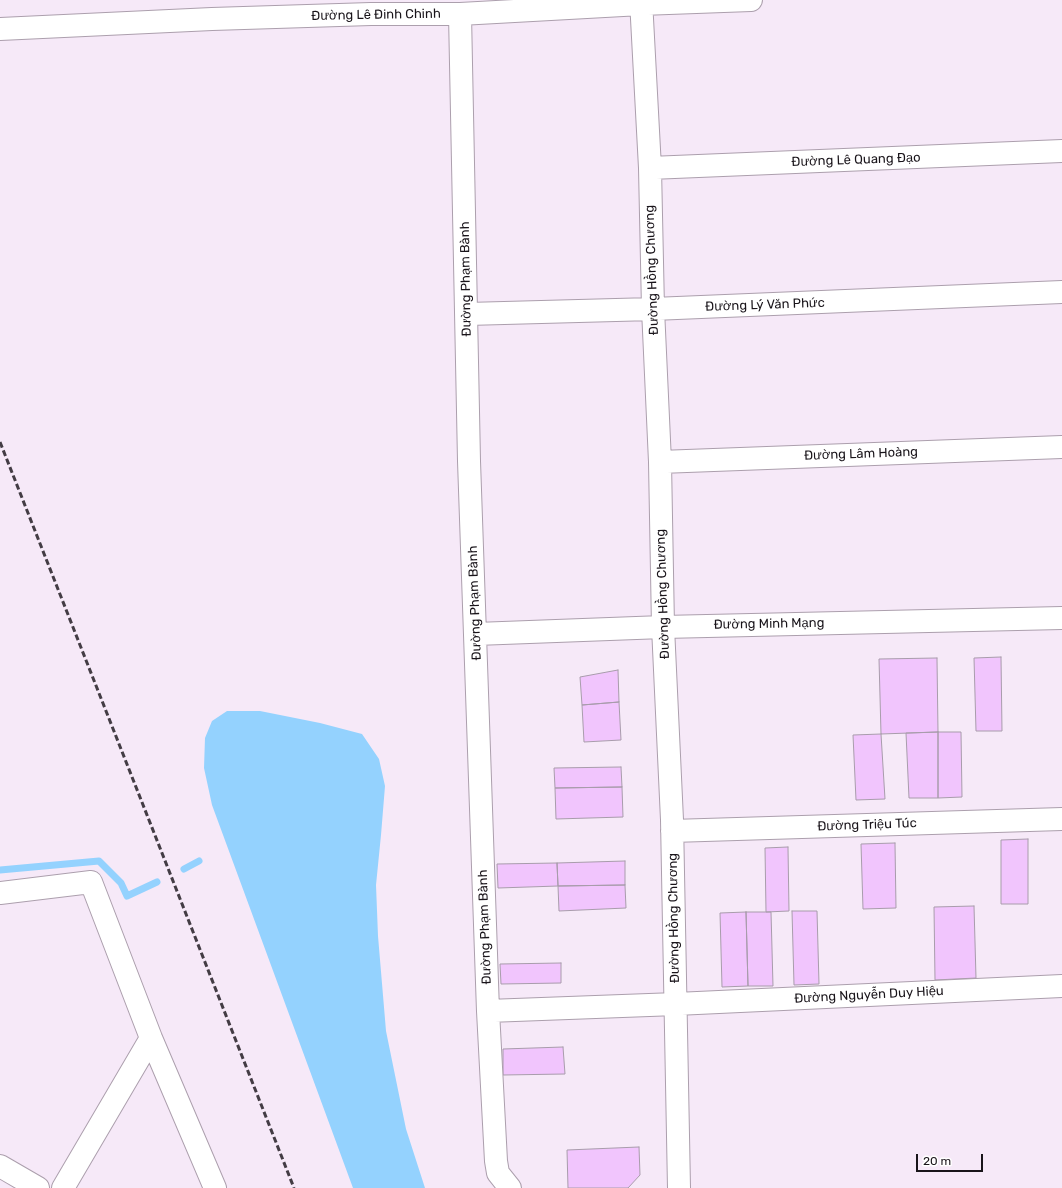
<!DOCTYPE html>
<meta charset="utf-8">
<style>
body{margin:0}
#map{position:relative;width:1062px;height:1188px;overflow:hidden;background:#f6e9f8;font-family:Rubik,sans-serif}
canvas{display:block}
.scale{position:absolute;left:916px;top:1154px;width:67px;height:18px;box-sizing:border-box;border:2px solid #19141a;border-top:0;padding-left:5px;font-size:12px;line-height:14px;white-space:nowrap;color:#19141a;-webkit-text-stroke:3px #fff;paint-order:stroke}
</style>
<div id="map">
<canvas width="1062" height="1188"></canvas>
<div class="scale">20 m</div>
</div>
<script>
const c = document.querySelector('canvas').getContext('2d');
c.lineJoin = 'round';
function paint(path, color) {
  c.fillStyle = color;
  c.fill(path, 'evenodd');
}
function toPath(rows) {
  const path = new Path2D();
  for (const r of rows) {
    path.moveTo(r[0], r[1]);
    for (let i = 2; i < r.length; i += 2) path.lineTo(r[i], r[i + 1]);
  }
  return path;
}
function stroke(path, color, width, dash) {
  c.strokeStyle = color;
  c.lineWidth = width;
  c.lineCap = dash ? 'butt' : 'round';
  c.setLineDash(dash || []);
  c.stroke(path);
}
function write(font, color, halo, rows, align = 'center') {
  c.font = font + ' Rubik,sans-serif';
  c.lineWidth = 3;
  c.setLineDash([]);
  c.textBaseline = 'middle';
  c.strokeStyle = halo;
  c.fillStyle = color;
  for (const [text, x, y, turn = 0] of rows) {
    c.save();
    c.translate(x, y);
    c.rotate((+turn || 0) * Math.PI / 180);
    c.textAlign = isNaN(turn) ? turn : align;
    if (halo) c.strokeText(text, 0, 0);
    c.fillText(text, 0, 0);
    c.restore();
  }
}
const water = toPath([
 [227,711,260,711,320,723,362,734,379,759,385,786,381,835,376,885,378,936,386,1031,406,1129,425,1188,353,1188,212,805,204,768,205,738,212,721]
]);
const stream = toPath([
 [184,869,199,861],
 [0,870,99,861,121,883,127,896,157,882]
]);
const building = toPath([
 [1001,657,1002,731,976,731,974,658,1001,657],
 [937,658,938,732,881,734,879,659,937,658],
 [618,670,619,702,582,705,580,677,618,670],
 [619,702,621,740,584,742,582,705,619,702],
 [938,732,938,798,909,798,906,733,938,732],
 [938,732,961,732,962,797,938,798,938,732],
 [881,734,885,799,856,800,853,735,881,734],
 [621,767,622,787,555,788,554,768,621,767],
 [622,787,623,817,556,819,555,788,622,787],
 [1028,839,1028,904,1001,904,1001,840,1028,839],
 [895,843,896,908,863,909,861,844,895,843],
 [788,847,789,911,766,912,765,848,788,847],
 [625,861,625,885,558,886,557,863,625,861],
 [557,863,558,886,498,888,497,864,557,863],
 [625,885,626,908,559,911,558,886,625,885],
 [974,906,976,978,935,980,934,907,974,906],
 [792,911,817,911,819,984,794,985,792,911],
 [746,912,748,986,722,987,720,913,746,912],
 [746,912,771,912,773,986,748,986,746,912],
 [561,963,561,983,501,984,500,964,561,963],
 [563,1047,565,1074,503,1075,503,1049,563,1047],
 [639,1147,640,1175,628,1188,568,1188,567,1150,639,1147]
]);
const street = toPath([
 [641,0,650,168,653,309,660,462,663,627,672,820,679,1188],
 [460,14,469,461,488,1011,496,1161,498,1173,510,1188],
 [0,29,212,19,371,14,460,14,641,4,751,0],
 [650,168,1062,151],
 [467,314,653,309,1062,292],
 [660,462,1062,447],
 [476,634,663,627,1062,618],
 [672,831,1062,819],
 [0,893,91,882,151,1038,215,1188],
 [488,1011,676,1004,1062,986],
 [0,1166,38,1188],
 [63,1188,151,1038]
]);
const rail = toPath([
 [0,442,294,1188]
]);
const streetNames = [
 ["Đường Lê Đinh Chinh",376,15,-1],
 ["Đường Lê Quang Đạo",856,160,-2],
 ["Đường Hồng Chương",652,270,-92],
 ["Đường Phạm Bành",466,279,-91],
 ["Đường Lý Văn Phức",765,305,-2],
 ["Đường Lâm Hoàng",861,454,-2],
 ["Đường Hồng Chương",663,594,-92],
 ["Đường Phạm Bành",475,603,-92],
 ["Đường Minh Mạng",769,624,-1],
 ["Đường Triệu Túc",867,825,-2],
 ["Đường Hồng Chương",674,918,-91],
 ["Đường Phạm Bành",485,927,-92],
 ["Đường Nguyễn Duy Hiệu",869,995,-3]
];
paint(water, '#94d2fe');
stroke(stream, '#94d2fe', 7);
paint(building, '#f1c5fd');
stroke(building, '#a89cab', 1);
stroke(street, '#ac9fad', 24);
stroke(street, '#fff', 22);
stroke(rail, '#433c44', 3, [6, 3]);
write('13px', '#19141a', '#fff', streetNames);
</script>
